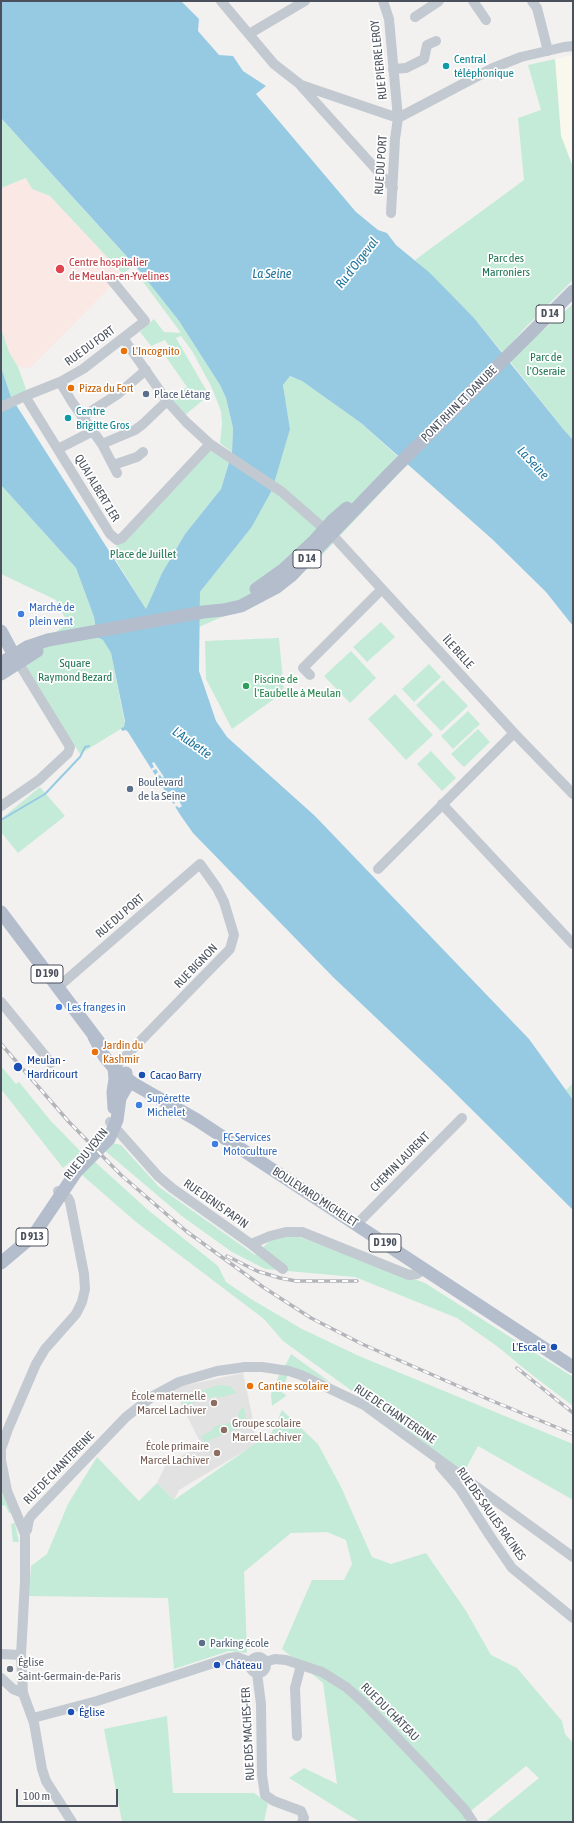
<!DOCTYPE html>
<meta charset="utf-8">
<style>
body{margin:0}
#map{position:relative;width:574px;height:1823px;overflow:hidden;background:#f2f1f0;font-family:"Asap Condensed",sans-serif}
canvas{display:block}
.frame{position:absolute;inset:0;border:2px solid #4a515c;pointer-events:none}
.scale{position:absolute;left:16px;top:1789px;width:102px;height:18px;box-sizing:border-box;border:2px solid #4a515c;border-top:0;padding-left:5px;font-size:12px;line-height:14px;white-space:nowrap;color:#4a515c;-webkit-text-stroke:3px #fff;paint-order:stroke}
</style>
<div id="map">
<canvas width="574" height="1823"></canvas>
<div class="frame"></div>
<div class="scale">100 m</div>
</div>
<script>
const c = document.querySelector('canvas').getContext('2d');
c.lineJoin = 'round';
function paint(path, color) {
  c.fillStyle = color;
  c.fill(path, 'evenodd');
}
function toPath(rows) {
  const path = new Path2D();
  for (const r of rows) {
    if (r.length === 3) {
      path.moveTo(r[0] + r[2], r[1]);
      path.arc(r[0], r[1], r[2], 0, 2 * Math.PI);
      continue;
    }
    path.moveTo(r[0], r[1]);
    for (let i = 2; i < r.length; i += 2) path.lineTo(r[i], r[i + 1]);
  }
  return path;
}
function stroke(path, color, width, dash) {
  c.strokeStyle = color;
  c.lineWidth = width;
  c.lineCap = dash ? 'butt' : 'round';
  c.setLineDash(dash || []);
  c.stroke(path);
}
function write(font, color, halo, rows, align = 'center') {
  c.font = font + ' "Asap Condensed",sans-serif';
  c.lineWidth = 3.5;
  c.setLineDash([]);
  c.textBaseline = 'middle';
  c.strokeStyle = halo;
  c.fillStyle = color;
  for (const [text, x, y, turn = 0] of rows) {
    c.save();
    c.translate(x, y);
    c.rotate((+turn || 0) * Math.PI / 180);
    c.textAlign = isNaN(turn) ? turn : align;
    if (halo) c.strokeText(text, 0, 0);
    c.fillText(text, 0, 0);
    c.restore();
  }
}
const commercial = toPath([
 [573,55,573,167,561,136,555,59]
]);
const education = toPath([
 [243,1373,252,1415,256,1444,179,1490,174,1500,157,1483,165,1466,201,1444,173,1388]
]);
const medical = toPath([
 [26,178,32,189,50,196,123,274,30,368,18,367,9,352,1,328,1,188]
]);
const green = toPath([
 [555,59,561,136,573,167,573,280,524,329,503,353,474,318,415,260,524,180,518,118,541,110,528,65],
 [1,118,134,265,123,274,50,196,32,189,26,178,1,188],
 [138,269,179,321,220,385,226,398,233,428,232,452,220,443,222,424,221,411,211,386,192,351,181,336,176,338,209,395,184,416,169,400,187,387,166,357,173,352,165,340,151,346,140,332,154,319,164,332,181,333,135,271],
 [573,304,573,440,564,430,509,360],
 [1,328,9,352,18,367,26,389,23,393,11,397,1,367],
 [290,376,302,381,361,423,407,465,321,556,270,596,199,627,200,592,251,528,290,429,283,385],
 [207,451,215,451,229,461,221,489,185,534,162,573,146,609,111,552],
 [1,485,76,568,94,617,97,637,103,640,111,653,125,724,124,727,80,754,19,655,68,624,56,600,1,574],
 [381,622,395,637,367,662,353,647],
 [279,638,284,692,232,729,206,679,205,641],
 [351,651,376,678,350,703,324,676],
 [429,664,441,677,414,702,402,689],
 [443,680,468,706,441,731,416,705],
 [395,694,433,735,406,760,368,719],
 [468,711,480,724,453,749,441,736],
 [478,729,490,742,464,767,451,754],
 [431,751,456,778,442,791,417,764],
 [40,787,65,816,18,853,1,832,1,819],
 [1,1066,16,1084,19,1082,50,1120,81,1152,63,1168,1,1089],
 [573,1083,573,1100,566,1090],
 [112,1143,121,1145,159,1187,255,1255,271,1240,294,1235,425,1283,573,1377,573,1406,531,1374,498,1347,457,1318,355,1277,265,1269,232,1252,183,1217,104,1150],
 [94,1161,148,1210,218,1266,226,1282,251,1299,302,1329,359,1356,573,1444,573,1500,478,1446,464,1472,283,1341,264,1319,136,1222,82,1175],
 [291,1354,330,1382,285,1366],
 [280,1373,288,1374,282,1393,285,1394,286,1396,272,1406,271,1394],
 [219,1385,230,1386,237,1393,217,1398,216,1396,184,1406,180,1398],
 [244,1406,247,1425,210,1440,206,1445,201,1436,213,1430,213,1427,229,1423,239,1417,238,1413],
 [282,1410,318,1444,341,1487,372,1557,391,1564,426,1553,466,1611,491,1655,517,1668,562,1721,565,1734,573,1743,573,1822,485,1822,539,1778,526,1766,472,1810,464,1822,360,1822,289,1778,304,1768,337,1784,323,1683,282,1649,312,1580,344,1580,352,1564,346,1540,327,1532,291,1533,244,1572,247,1653,229,1651,174,1669,168,1598,29,1596,31,1566,47,1554,68,1504,97,1457,139,1501,157,1483,174,1500,272,1432],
 [1,1490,11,1513,9,1513,5,1505,2,1506],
 [15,1523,19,1542,13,1542,11,1524],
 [167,1716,173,1793,254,1793,268,1803,264,1822,122,1822,104,1729]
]);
const water = toPath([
 [1,1,181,1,199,19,198,31,219,55,233,56,243,71,266,86,256,94,356,212,378,230,387,233,396,245,430,273,474,318,564,430,573,440,573,626,546,592,492,539,361,423,302,381,290,376,283,385,290,429,272,490,251,528,200,592,199,671,216,721,227,737,315,816,529,1039,573,1100,573,1210,445,1083,333,977,193,833,181,816,128,732,126,730,122,731,121,728,124,727,125,721,111,653,103,640,97,637,94,617,76,568,1,485,1,367,11,397,146,609,162,573,185,534,221,489,232,452,233,428,226,398,220,385,179,321,138,269,1,118]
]);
const pier = toPath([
 [154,762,164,777,162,778,160,775,156,777,155,775,158,772,156,769,152,771,151,769,154,767,152,763],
 [172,790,182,806,179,808,177,806,175,807,173,804,175,803,172,798,170,799,168,796,170,795,169,792]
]);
const stream = toPath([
 [1,820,45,794,80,757,85,747,89,746]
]);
const minor = toPath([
 [221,1,274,64,301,85,398,118],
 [383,1,389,19,398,118,395,139,391,213],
 [473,1,486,20],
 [532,1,537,8,548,51],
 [415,17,439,1],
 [249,34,305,1],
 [393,69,406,68,424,59,427,45,436,41],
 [301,86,393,188],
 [398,118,493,68,521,57,564,47,573,46],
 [123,338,167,401,186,422,210,444,282,492,337,540,514,733,573,794],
 [60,382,72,402,102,444,117,473],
 [25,396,110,534,117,540,122,538,210,444],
 [1,407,25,396,60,382,83,369,145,321,110,278],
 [82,417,118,394,146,370],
 [102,444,135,430,143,424,167,401],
 [58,449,93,431],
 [113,465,137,457,143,452],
 [310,675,303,668,382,589],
 [442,804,573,944],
 [1,806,39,780,68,753,70,747,18,662],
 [378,869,514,733],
 [57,988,200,864,217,888,224,902,234,935,230,949,114,1068],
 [1,1002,51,1063],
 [110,1122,158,1176,172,1188,251,1244,283,1269],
 [58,1191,68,1198,70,1202,84,1274,85,1289,82,1302,76,1314,45,1349,36,1364,8,1429,1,1449,1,1460,7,1491,25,1534,25,1581,21,1655,23,1693,34,1723,42,1769,46,1781,72,1822],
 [357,1224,462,1118],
 [251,1244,270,1236,286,1232,302,1232,409,1275,417,1274,424,1269],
 [440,1466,460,1489,490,1536,512,1568,573,1618],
 [24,1532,27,1530,29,1519,32,1515,126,1417,153,1396,179,1382,217,1371,245,1367,262,1367,289,1371,301,1375,364,1405,573,1557],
 [1,1654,21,1655],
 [258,1665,8],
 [265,1662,275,1659,286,1660,322,1672,346,1687,364,1703,428,1770,465,1810,473,1822],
 [257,1673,261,1704,262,1775,265,1795,274,1801,301,1811,304,1818,302,1822],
 [1,1678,13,1689,23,1693],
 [33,1718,97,1701,229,1658,237,1657,250,1662],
 [297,1736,295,1688,301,1665]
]);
const major = toPath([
 [256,589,284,569,313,542,332,521,347,508],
 [1,631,17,661],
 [1,663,27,647,48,640,203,612,223,610,241,606,277,587,291,576,391,472,573,291],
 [1,674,37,651],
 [1,912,99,1042],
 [94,1037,104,1056,114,1068,134,1084,197,1120,573,1367],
 [114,1108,113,1092,115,1079,114,1068],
 [1,1263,33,1236,76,1172,109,1139,117,1120,120,1098,127,1086,126,1073]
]);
const rail = toPath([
 [1,1044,69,1122,121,1175,186,1231,263,1287,311,1318,362,1344,490,1400,573,1434],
 [227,1256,257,1271,280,1278,296,1281,357,1281],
 [517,1368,573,1413]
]);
const markers = [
 [446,66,4,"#0f9aa8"],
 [60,269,5,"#e0444e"],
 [124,351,4,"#e8710a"],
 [71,388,4,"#e8710a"],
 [146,394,4,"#5c6f8a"],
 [68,418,4,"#0f9aa8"],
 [21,614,4,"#3f7fe0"],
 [246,686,4,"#2e9e5b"],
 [130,789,4,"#5c6f8a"],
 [59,1007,4,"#3f7fe0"],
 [95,1052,4,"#e8710a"],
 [18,1067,5,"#1a4fb4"],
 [142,1075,4,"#1a4fb4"],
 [139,1105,4,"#3f7fe0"],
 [215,1144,4,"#3f7fe0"],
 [554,1347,4,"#1a4fb4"],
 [250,1386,4,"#e8710a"],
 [214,1403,4,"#8d6e63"],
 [224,1430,4,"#8d6e63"],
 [217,1453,4,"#8d6e63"],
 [202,1643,4,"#5c6f8a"],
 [217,1665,4,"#1a4fb4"],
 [10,1669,4,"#6b7280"],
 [71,1712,4,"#1a4fb4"]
];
const shields = [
 [550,314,28],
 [307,559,28],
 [47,974,32],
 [32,1237,32],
 [385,1243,32]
];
const shieldNames = [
 ["D 14",550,314],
 ["D 14",307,559],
 ["D 190",47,974],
 ["D 913",32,1237],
 ["D 190",385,1243]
];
const cultureNames = [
 ["Central",454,59],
 ["téléphonique",454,73],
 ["Centre",76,411],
 ["Brigitte Gros",76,425]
];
const streetNames = [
 ["RUE PIERRE LEROY",379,60,-96],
 ["RUE DU PORT",381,165,-86],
 ["RUE DU FORT",90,346,-36],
 ["PONT RHIN ET DANUBE",459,404,-45],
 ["QUAI ALBERT 1ER",97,488,59],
 ["ÎLE BELLE",458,652,48],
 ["RUE DU PORT",120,916,-41],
 ["RUE BIGNON",196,966,-46],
 ["RUE DU VEXIN",86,1154,-51],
 ["CHEMIN LAURENT",400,1162,-45],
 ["BOULEVARD MICHELET",315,1197,33],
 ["RUE DENIS PAPIN",216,1204,35],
 ["RUE DE CHANTEREINE",395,1414,34],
 ["RUE DE CHANTEREINE",59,1468,-46],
 ["RUE DES SAULES RACINES",491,1514,55],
 ["RUE DU CHÂTEAU",390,1712,45],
 ["RUE DES MACHES-FER",248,1734,-93]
];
const parkNames = [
 ["Parc des",506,258],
 ["Marroniers",506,272],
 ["Parc de",546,357],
 ["l'Oseraie",546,371],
 ["Place de Juillet",143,554],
 ["Square",75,663],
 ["Raymond Bezard",75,677]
];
const healthNames = [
 ["Centre hospitalier",69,262],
 ["de Meulan-en-Yvelines",69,276]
];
const foodNames = [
 ["L'Incognito",132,351],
 ["Pizza du Fort",79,388],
 ["Jardin du",103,1045],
 ["Kashmir",103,1059],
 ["Cantine scolaire",258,1386]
];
const serviceNames = [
 ["Place Létang",154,394],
 ["Boulevard",138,782],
 ["de la Seine",138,796],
 ["Parking école",210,1643]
];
const shopNames = [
 ["Marché de",29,607],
 ["plein vent",29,621],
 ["Les franges in",67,1007],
 ["Supérette",147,1098],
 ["Michelet",147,1112],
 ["FC Services",223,1137],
 ["Motoculture",223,1151]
];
const leisureNames = [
 ["Piscine de",254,679],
 ["l'Eaubelle à Meulan",254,693]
];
const transitNames = [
 ["Meulan -",27,1060],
 ["Hardricourt",27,1074],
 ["Cacao Barry",150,1075],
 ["L'Escale",546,1347,"right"],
 ["Château",225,1665],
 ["Église",79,1712]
];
const educationNames = [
 ["École maternelle",206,1396],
 ["Marcel Lachiver",206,1410],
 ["Groupe scolaire",232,1423,"left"],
 ["Marcel Lachiver",232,1437,"left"],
 ["École primaire",209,1446],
 ["Marcel Lachiver",209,1460]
];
const worshipNames = [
 ["Église",18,1662],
 ["Saint-Germain-de-Paris",18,1676]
];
const waterNames = [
 ["Ru d'Orgeval",357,263,-52],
 ["La Seine",272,274],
 ["La Seine",533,463,47],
 ["L'Aubette",192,743,35]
];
paint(commercial, '#faf8ec');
paint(education, '#e3e2e2');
paint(medical, '#f9e8e4');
paint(green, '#c4ebd7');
paint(water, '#96cae3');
paint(pier, '#f2f1f0');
stroke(stream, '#96cae3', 2);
stroke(minor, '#c3c9d0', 10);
stroke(major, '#b3bdcc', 13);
stroke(rail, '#b3b5ba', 3.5);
stroke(rail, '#fff', 2, [6]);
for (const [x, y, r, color] of markers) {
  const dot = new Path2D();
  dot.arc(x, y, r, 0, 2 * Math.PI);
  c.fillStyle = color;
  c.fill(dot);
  stroke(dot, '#fff', 1.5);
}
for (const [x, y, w] of shields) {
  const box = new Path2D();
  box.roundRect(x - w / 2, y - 9, w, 18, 3);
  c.fillStyle = '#fff';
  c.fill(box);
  stroke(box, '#4a515c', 1);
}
write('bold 11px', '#4a515c', null, shieldNames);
write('12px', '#0d838f', '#fff', cultureNames, 'left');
write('12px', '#4a515c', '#fff', streetNames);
write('12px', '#227655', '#fff', parkNames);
write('12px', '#be3a42', '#fff', healthNames, 'left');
write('12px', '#c56008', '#fff', foodNames, 'left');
write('12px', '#4e5e75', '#fff', serviceNames, 'left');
write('12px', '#366cbe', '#fff', shopNames, 'left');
write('12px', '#27864d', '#fff', leisureNames, 'left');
write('12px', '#164399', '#fff', transitNames, 'left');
write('12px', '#785e54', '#fff', educationNames, 'right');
write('12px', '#5b616d', '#fff', worshipNames, 'left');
write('italic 13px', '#1d739c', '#fff', waterNames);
</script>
